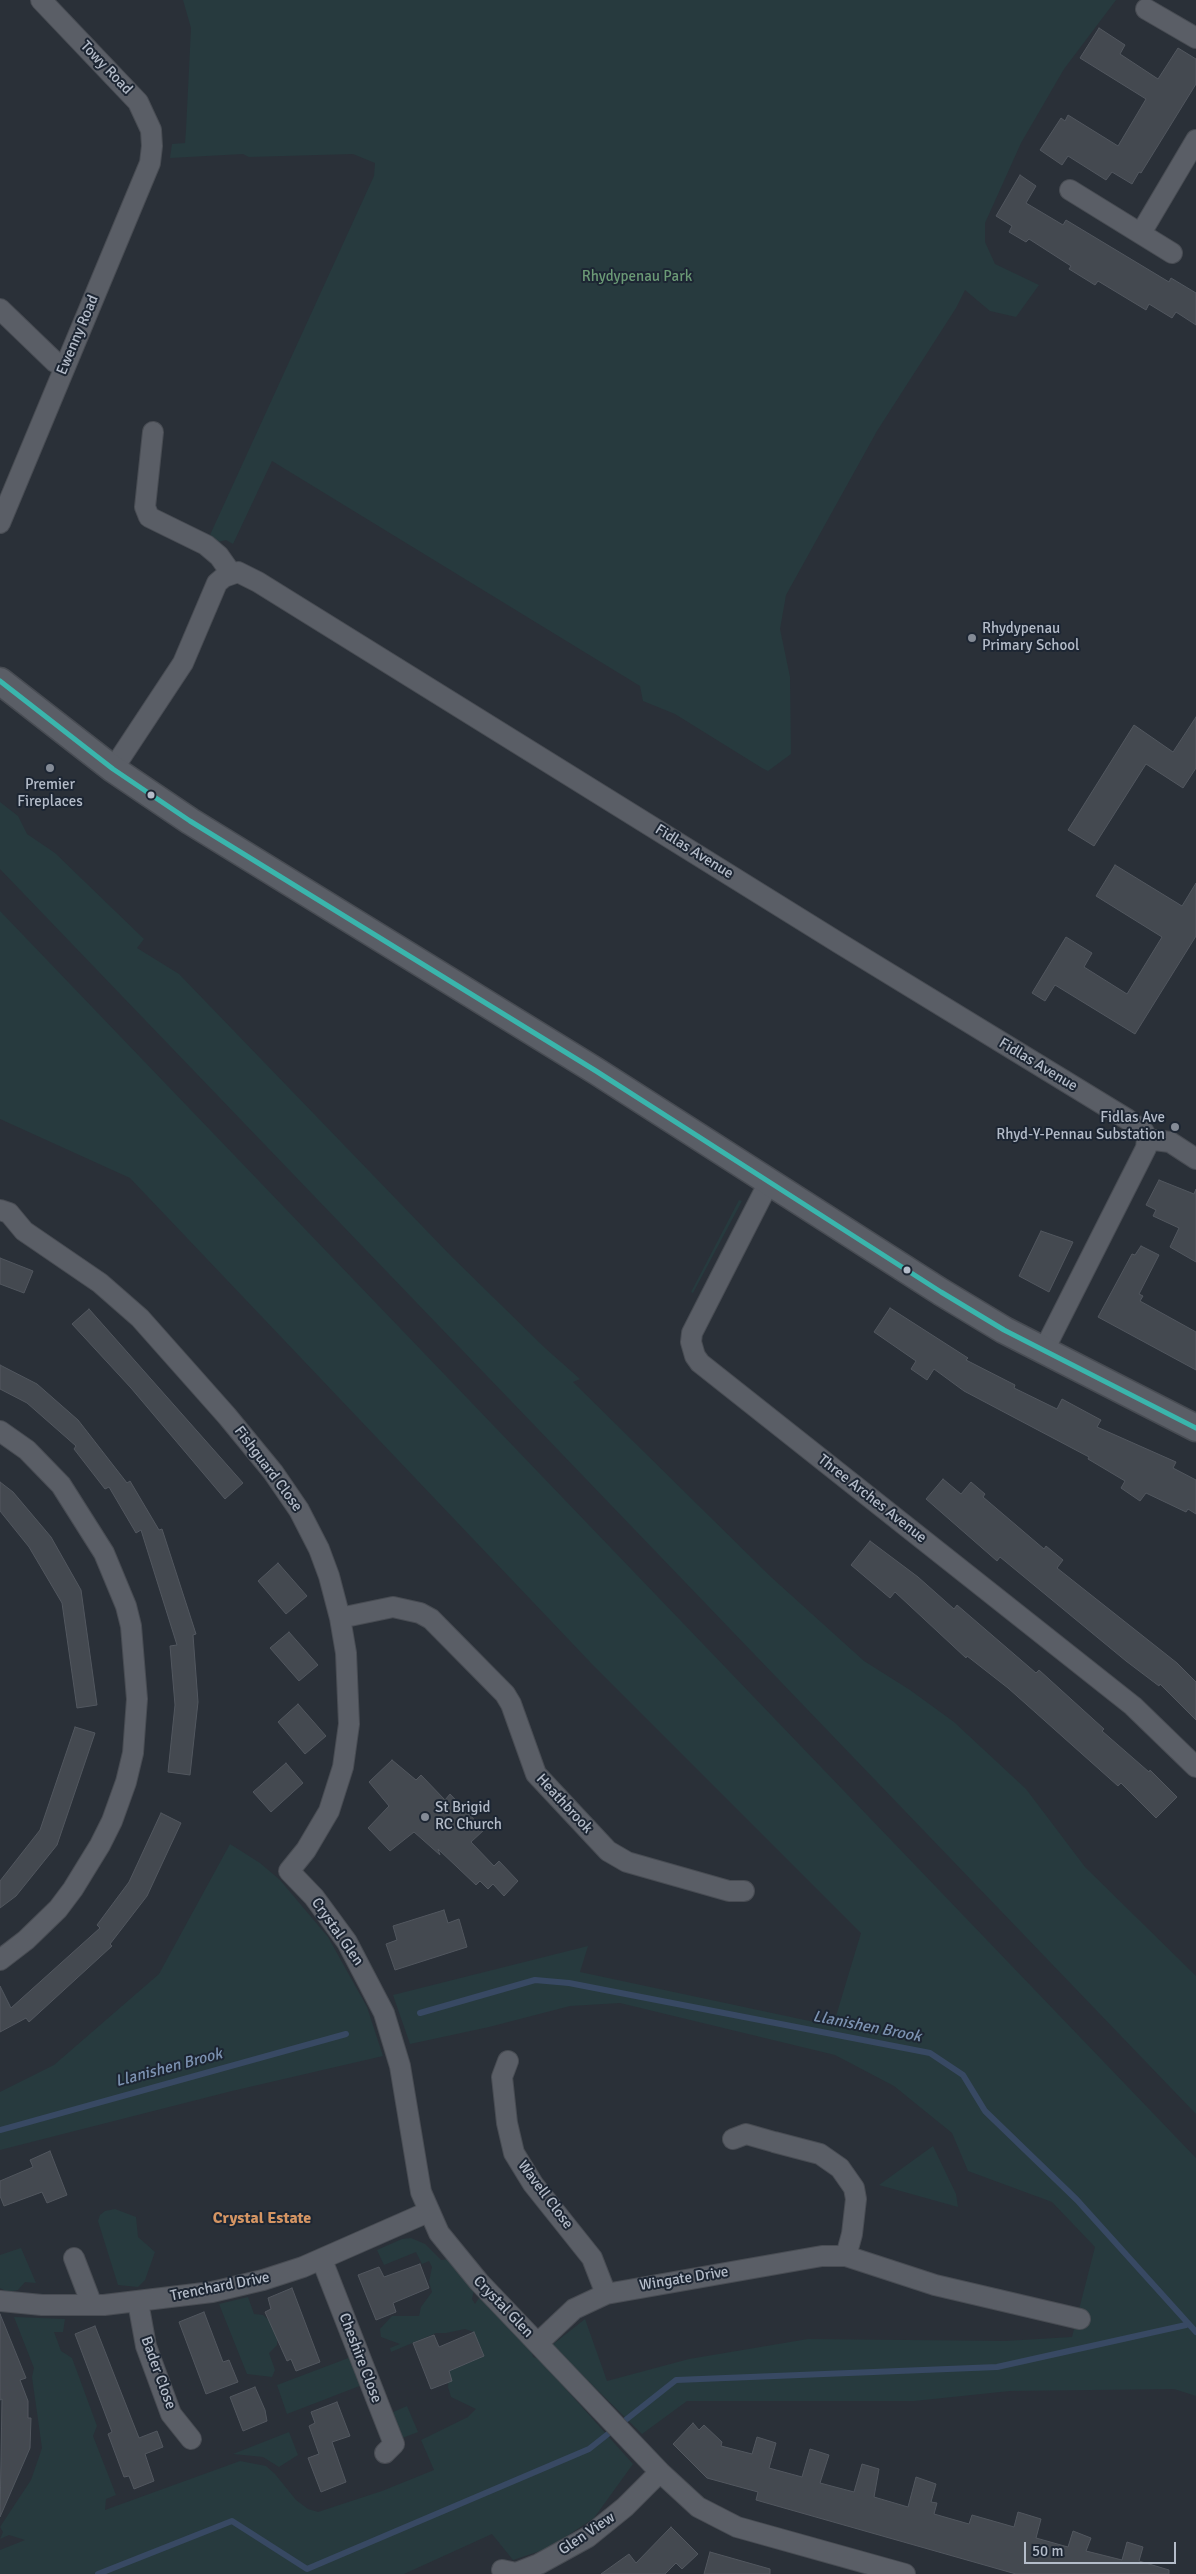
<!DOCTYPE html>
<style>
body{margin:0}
#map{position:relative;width:1196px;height:2574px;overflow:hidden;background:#2a3038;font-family:Signika,sans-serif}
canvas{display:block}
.scale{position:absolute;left:1024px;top:2542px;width:152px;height:22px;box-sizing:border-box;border:2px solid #b4bcc9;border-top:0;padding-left:6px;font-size:15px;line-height:18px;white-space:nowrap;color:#b4bcc9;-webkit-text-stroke:4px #1d2633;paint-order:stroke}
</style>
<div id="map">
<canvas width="1196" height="2574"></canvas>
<div class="scale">50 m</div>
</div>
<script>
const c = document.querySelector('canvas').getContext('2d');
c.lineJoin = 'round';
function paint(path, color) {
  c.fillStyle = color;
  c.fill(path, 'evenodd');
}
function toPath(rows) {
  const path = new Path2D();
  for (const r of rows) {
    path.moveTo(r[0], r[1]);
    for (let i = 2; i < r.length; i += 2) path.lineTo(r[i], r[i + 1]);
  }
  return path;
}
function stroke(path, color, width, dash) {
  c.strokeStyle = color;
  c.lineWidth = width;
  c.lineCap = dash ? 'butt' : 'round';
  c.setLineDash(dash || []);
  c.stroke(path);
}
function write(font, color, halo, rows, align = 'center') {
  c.font = font + ' Signika,sans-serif';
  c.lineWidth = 4;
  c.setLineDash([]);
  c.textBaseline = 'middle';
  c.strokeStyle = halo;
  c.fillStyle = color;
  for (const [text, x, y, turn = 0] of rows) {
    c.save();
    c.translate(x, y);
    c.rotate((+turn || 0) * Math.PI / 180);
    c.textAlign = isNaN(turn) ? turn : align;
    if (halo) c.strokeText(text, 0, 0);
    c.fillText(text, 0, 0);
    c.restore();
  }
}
const green = toPath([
 [183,0,1116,0,1064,69,1021,143,985,223,985,242,995,264,1039,285,1016,317,990,311,965,290,956,308,877,431,786,595,780,629,790,677,791,754,768,771,762,768,675,714,643,701,640,686,272,461,233,544,226,540,218,542,210,535,374,176,375,163,353,154,249,157,243,154,170,158,172,144,185,143,186,130,191,28],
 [0,802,18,816,27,834,55,853,144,939,137,948,179,974,451,1256,545,1348,580,1379,573,1382,771,1577,864,1661,910,1690,954,1722,1026,1789,1085,1867,1196,1976,1196,2114,0,869],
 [0,911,1196,2158,1196,2396,1174,2389,1010,2391,914,2401,687,2401,642,2434,552,2345,585,2319,607,2381,689,2359,808,2339,1005,2341,1072,2337,1095,2247,1052,2202,968,2171,952,2133,894,2086,835,2055,620,2003,570,2006,489,2027,410,2044,393,1995,588,1946,580,1972,833,2026,861,1933,590,1662,130,1178,0,1119],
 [739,1200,742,1201,693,1293,691,1292],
 [230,1844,260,1863,280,1880,328,1937,367,2007,383,2056,232,2091,0,2150,0,2092,54,2065,159,1974],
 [933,2146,956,2194,958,2207,879,2185],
 [115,2209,136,2217,138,2237,155,2252,145,2280,138,2287,118,2285,98,2221,100,2215,105,2211],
 [411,2238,425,2244,441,2260,450,2259,475,2285,472,2299,475,2304,481,2295,530,2345,533,2357,539,2359,633,2464,594,2518,549,2548,513,2560,492,2534,404,2574,0,2574,0,2550,25,2540,9,2535,0,2539,3,2532,0,2527,31,2480,42,2448,32,2377,34,2368,14,2317,65,2319,63,2332,54,2332,61,2351,72,2358,97,2426,93,2436,116,2495,106,2499,105,2510,240,2461,266,2466,275,2474,296,2500,308,2509,318,2512,382,2491,434,2470,421,2440,468,2417,476,2409,451,2397,448,2387,449,2371,484,2356,474,2332,465,2329,446,2333,436,2333,391,2352,390,2348,400,2344,381,2337,380,2329,392,2316,419,2316,421,2307,432,2292,429,2282,432,2267,429,2261,422,2264,416,2252,384,2265,377,2250,402,2239],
 [21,2248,36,2283,25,2282,18,2290,8,2292,0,2288,0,2255],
 [248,2297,254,2314,263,2315,271,2322,277,2333,277,2345,269,2353,275,2370,272,2377,247,2374,219,2304],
 [351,2357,362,2385,287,2414,277,2385],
 [407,2406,418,2432,402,2438,391,2413],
 [289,2432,298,2455,279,2467,263,2457,233,2454]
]);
const stream = toPath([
 [420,2013,535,1980,569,1983,930,2053,963,2075,985,2111,1077,2200,1196,2332],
 [0,2130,346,2034],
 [98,2574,232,2521,307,2569,589,2449,676,2380,997,2367,1186,2325]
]);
const building = toPath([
 [1099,28,1125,45,1120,54,1158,79,1178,48,1196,59,1196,84,1141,173,1139,172,1132,184,1112,172,1106,180,1068,156,1062,165,1040,150,1061,118,1065,121,1068,115,1118,146,1146,99,1080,58,1099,28],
 [1020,175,1036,186,1026,203,1063,225,1066,220,1169,282,1171,278,1196,293,1196,325,1176,312,1172,318,1149,304,1146,310,1098,281,1095,285,1069,269,1071,266,1029,239,1026,242,1009,232,1012,226,996,216,1020,175],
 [1196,717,1196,768,1183,788,1146,764,1094,846,1068,830,1134,725,1173,752,1196,717],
 [1115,865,1182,906,1196,883,1196,936,1135,1034,1055,985,1045,1001,1032,993,1066,937,1092,953,1084,967,1127,994,1162,937,1096,896,1115,865],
 [1159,1180,1194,1194,1196,1189,1196,1262,1170,1247,1179,1228,1153,1216,1156,1210,1146,1205,1159,1180],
 [1041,1231,1073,1242,1049,1292,1019,1276,1041,1231],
 [1141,1246,1159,1255,1139,1294,1143,1296,1140,1301,1196,1332,1196,1370,1098,1317,1132,1254,1135,1255,1141,1246],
 [0,1258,33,1271,24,1293,0,1284,0,1258],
 [890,1308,968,1358,966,1360,1015,1385,1014,1388,1057,1409,1062,1399,1101,1420,1097,1427,1176,1462,1173,1468,1196,1480,1196,1514,1188,1509,1186,1512,1146,1493,1140,1501,1121,1488,1125,1481,1088,1459,1089,1457,964,1391,934,1369,927,1380,911,1369,916,1361,874,1332,890,1308],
 [89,1309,243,1483,225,1499,131,1388,72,1324,89,1309],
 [0,1365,37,1384,78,1420,127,1483,130,1481,159,1530,162,1529,196,1634,193,1635,198,1702,190,1775,168,1772,175,1705,170,1646,177,1645,141,1530,136,1533,109,1487,105,1489,74,1449,76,1446,27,1403,0,1389,0,1365],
 [943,1479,961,1494,971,1482,985,1494,983,1497,1044,1549,1046,1546,1063,1560,1057,1568,1177,1663,1196,1682,1196,1720,1160,1684,1159,1686,1126,1661,1000,1557,997,1561,926,1499,943,1479],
 [0,1482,13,1492,51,1537,81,1590,97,1705,77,1708,62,1603,29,1547,0,1511,0,1482],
 [870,1541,918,1577,954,1609,957,1605,1036,1673,1039,1670,1104,1729,1102,1731,1149,1772,1150,1770,1177,1797,1156,1818,1121,1783,1118,1786,1008,1688,967,1656,966,1658,895,1592,890,1598,851,1565,870,1541],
 [278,1563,307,1596,286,1614,258,1581,278,1563],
 [289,1632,318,1665,299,1681,270,1648,289,1632],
 [298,1704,326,1736,305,1754,278,1722,298,1704],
 [75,1727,95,1733,57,1845,16,1896,0,1908,0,1881,40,1830,75,1727],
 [392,1760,416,1780,421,1775,445,1800,450,1794,484,1830,471,1842,494,1866,499,1861,518,1881,504,1896,493,1884,488,1889,480,1881,476,1885,438,1849,440,1855,414,1832,390,1851,368,1828,389,1806,369,1782,392,1760],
 [286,1763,303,1783,271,1812,253,1792,286,1763],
 [161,1813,181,1823,147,1896,110,1944,112,1946,29,2022,26,2018,0,2032,0,1986,11,2008,100,1928,97,1925,129,1882,161,1813],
 [444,1910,448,1923,459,1919,467,1947,395,1970,386,1944,397,1940,393,1926,444,1910],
 [50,2151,67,2195,47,2203,42,2192,4,2206,0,2196,0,2181,33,2167,30,2160,50,2151],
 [420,2264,429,2288,393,2303,396,2312,376,2320,358,2275,379,2267,384,2277,420,2264],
 [292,2288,320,2362,296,2371,291,2359,287,2361,265,2312,271,2309,268,2298,292,2288],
 [204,2312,223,2362,229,2360,238,2382,206,2394,179,2322,204,2312],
 [0,2314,26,2378,20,2380,28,2401,28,2418,31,2418,30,2448,0,2517,2,2399,0,2400,0,2314],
 [95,2326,139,2438,157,2431,163,2447,145,2454,154,2481,134,2489,129,2476,124,2477,108,2434,112,2432,75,2334,95,2326],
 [474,2332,484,2356,449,2371,452,2381,431,2389,413,2343,434,2335,439,2347,474,2332],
 [255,2387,265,2410,267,2421,243,2431,230,2397,255,2387],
 [337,2402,350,2436,332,2442,346,2482,321,2492,308,2458,319,2454,309,2426,315,2423,311,2412,337,2402],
 [693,2423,699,2430,704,2425,722,2442,721,2446,752,2454,757,2437,776,2443,769,2468,802,2477,810,2449,829,2455,820,2483,854,2492,862,2464,879,2469,874,2497,908,2507,916,2477,936,2484,931,2502,937,2503,934,2514,969,2524,972,2515,1014,2527,1018,2512,1041,2519,1036,2538,1068,2547,1073,2531,1091,2538,1086,2551,1122,2560,1127,2542,1143,2547,1139,2561,1169,2570,1169,2574,1016,2574,756,2500,758,2492,707,2478,673,2444,693,2423],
 [671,2527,698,2554,682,2569,676,2563,665,2574,601,2574,629,2554,636,2563,671,2527],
 [710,2552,770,2569,770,2574,704,2574,710,2552]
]);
const minor = toPath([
 [1146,9,1196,38],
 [1070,190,1172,253],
 [1141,233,1196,140],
 [0,309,55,362,64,367],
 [153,432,145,507,149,517,206,545,219,556,231,573],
 [0,523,150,163,152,146,151,130,138,102,41,0],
 [113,769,183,663,217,583,224,577,238,572,258,582,839,943,1127,1119,1144,1132,1147,1139,1146,1148,1044,1350],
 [1147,1139,1170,1142,1196,1159],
 [769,1182,692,1333,691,1342,695,1356,700,1363,1133,1706,1196,1767],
 [0,1210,9,1213,24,1231,100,1283,140,1318,227,1416,273,1472,299,1510,319,1549,329,1576,340,1618,346,1653,349,1724,343,1767,329,1811,306,1850,289,1871,314,1897,347,1942,384,2013,400,2066,421,2192,439,2233,479,2282,660,2472,698,2507,737,2527,905,2574],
 [0,1431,27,1450,61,1485,104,1553,126,1606,131,1626,137,1699,133,1753,126,1782,112,1821,100,1845,73,1889,58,1909,26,1940,0,1960],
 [340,1618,393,1607,420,1613,431,1619,505,1694,511,1704,536,1774,608,1851,627,1862,729,1891,744,1891],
 [508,2061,502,2077,507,2123,514,2153,533,2184,592,2258,606,2294],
 [846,2256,935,2285,1080,2319],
 [74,2258,92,2305],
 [322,2260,394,2444,385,2453],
 [0,2301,42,2305,104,2305,212,2292,263,2280,303,2267,428,2212],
 [138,2302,146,2346,171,2414,191,2439],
 [538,2343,574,2309,606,2294,822,2256,846,2256,852,2234,856,2199,854,2188,840,2168,820,2154,774,2142,746,2134,733,2139],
 [502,2570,516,2573,539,2564,588,2537,625,2507,660,2472]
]);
const tertiary = toPath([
 [0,681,113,769,190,821,596,1071,941,1292,1004,1330,1196,1428]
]);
const bus1 = toPath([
 [0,681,113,769,190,821,596,1071,941,1292,1004,1330,1196,1428]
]);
const markers = [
 [972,638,5,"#848b96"],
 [50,768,5,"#848b96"],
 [151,795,4.5,"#b4bcc9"],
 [1175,1127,5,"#848b96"],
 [907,1270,4.5,"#b4bcc9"],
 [425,1817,5,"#848b96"]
];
const streetNames = [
 ["Towy Road",106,68,46],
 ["Ewenny Road",78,335,-67],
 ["Fidlas Avenue",694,852,32],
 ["Fidlas Avenue",1038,1065,31],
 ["Fishguard Close",268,1469,53],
 ["Three Arches Avenue",872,1499,38],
 ["Heathbrook",564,1804,47],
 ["Crystal Glen",337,1932,55],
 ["Wavell Close",545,2195,53],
 ["Wingate Drive",684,2279,-9],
 ["Trenchard Drive",220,2287,-11],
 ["Crystal Glen",503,2307,46],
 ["Cheshire Close",360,2358,69],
 ["Bader Close",158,2373,70],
 ["Glen View",587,2534,-34]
];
const parkNames = [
 ["Rhydypenau Park",637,277]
];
const poiNames = [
 ["Rhydypenau",982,629],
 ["Primary School",982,646],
 ["Premier",50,785,"center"],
 ["Fireplaces",50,802,"center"],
 ["Fidlas Ave",1165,1118,"right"],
 ["Rhyd-Y-Pennau Substation",1165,1135,"right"],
 ["St Brigid",435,1808],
 ["RC Church",435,1825]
];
const waterNames = [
 ["Llanishen Brook",867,2027,11],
 ["Llanishen Brook",169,2068,-15]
];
const neighbourhoodNames = [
 ["Crystal Estate",262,2219]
];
paint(green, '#273a3e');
stroke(stream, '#384963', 6);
paint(building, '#444950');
stroke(building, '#52575f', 1);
stroke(minor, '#484c53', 22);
stroke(tertiary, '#484c53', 29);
stroke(minor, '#5a5e66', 20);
stroke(tertiary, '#5a5e66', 26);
stroke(bus1, '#3ab5ac', 5);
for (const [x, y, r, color] of markers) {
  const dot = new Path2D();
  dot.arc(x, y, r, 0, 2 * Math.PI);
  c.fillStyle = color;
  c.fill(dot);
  stroke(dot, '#1d2633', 2);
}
write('15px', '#b4bcc9', '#1d2633', streetNames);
write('15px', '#6b9a76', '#1d2633', parkNames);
write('15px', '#b4bcc9', '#1d2633', poiNames, 'left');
write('italic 16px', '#7c92b1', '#1d2633', waterNames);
write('bold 16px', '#d59563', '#1d2633', neighbourhoodNames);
</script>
